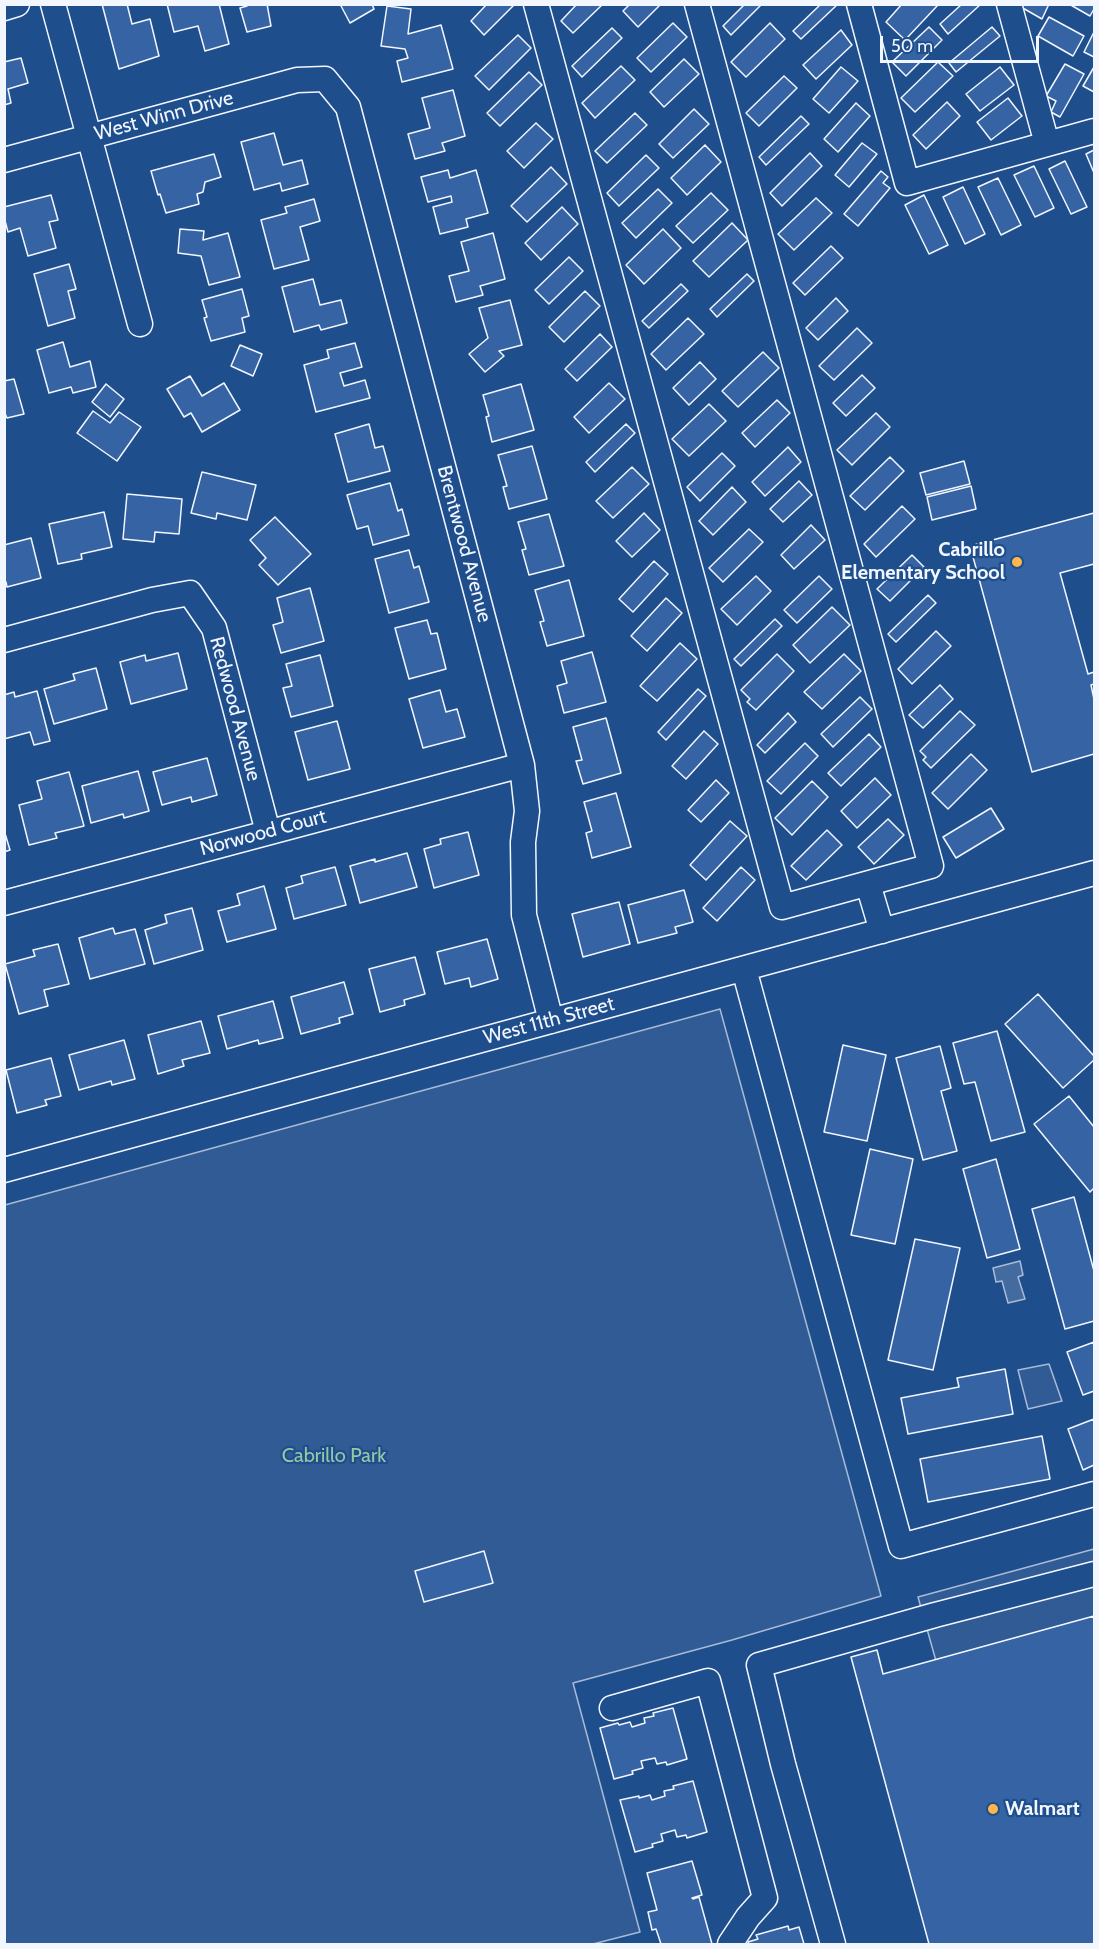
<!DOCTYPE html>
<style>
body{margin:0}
#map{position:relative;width:1099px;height:1949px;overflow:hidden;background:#1f4e8c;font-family:Cabin,sans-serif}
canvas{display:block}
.frame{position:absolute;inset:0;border:6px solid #f2f6ff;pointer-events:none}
.scale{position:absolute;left:880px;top:36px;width:159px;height:27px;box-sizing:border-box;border:3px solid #f2f6ff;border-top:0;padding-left:8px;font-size:18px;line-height:21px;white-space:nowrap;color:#f2f6ff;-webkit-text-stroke:4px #1f4e8c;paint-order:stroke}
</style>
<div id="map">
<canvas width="1099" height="1949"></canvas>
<div class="frame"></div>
<div class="scale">50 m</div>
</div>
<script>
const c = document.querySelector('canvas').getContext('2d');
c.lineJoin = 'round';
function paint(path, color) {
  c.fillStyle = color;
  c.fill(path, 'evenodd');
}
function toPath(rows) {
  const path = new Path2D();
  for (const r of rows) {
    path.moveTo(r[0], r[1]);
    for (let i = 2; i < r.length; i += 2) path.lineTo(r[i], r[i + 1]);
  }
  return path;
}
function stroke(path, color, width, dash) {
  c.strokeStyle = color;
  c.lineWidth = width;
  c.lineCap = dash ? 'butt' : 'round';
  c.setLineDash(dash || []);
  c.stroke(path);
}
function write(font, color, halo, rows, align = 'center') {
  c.font = font + ' Cabin,sans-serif';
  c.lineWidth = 4.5;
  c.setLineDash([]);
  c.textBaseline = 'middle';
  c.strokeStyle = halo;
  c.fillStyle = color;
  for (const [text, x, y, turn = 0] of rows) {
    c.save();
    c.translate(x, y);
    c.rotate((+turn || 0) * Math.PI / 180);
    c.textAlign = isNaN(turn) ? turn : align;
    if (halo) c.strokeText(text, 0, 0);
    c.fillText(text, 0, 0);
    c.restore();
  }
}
const built = toPath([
 [720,1009,881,1596,732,1640,573,1683,640,1932,593,1944,5,1944,5,1205,720,1009],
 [1049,1364,1062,1401,1028,1409,1018,1370,1049,1364],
 [1094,1549,1094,1617,936,1661,918,1597,1094,1549]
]);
const water = toPath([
 [1020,1261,1023,1275,1018,1277,1025,1299,1008,1303,1002,1281,996,1282,993,1268,1020,1261]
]);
const building = toPath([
 [102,4,127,4,132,24,150,19,159,56,119,69,102,4],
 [167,4,219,4,229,44,205,51,198,26,174,32,167,4],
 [247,4,267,4,271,26,247,32,240,8,247,6,247,4],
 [340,4,372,4,374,9,350,23,340,4],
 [487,4,515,4,484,35,471,21,487,4],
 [577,4,603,4,573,33,561,21,577,4],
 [630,4,661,4,638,27,623,11,630,4],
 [745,4,762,4,731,35,723,26,745,4],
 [821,4,838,4,801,39,793,31,821,4],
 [902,4,937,4,938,5,905,40,886,22,902,4],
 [962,4,981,4,948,34,940,24,962,4],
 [1022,4,1049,4,1042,19,1021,7,1022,4],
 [1069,4,1094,4,1094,9,1090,16,1069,4],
 [387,6,411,9,408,34,441,25,453,69,402,82,397,61,408,58,405,49,381,46,387,6],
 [1049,17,1084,36,1073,56,1038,36,1049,17],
 [673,23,687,37,651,72,637,58,673,23],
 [770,23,785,39,746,77,731,62,770,23],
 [929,27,942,40,906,76,892,62,929,27],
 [992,27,1000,36,956,72,949,63,992,27],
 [612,28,622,38,582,77,572,66,612,28],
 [841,30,852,45,816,79,803,65,841,30],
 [1094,32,1094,57,1084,52,1094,32],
 [518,35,531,48,489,90,475,76,518,35],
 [21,58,28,83,8,89,11,103,4,105,4,62,21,58],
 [684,59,699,74,664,107,650,92,684,59],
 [938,62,953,76,915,112,901,98,938,62],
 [1065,64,1084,74,1060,117,1051,112,1056,101,1046,96,1065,64],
 [621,66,635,80,595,118,582,103,621,66],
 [841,67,858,81,829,113,813,99,841,67],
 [1000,67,1014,85,980,111,966,94,1000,67],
 [1094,67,1094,92,1083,86,1094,67],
 [529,72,542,85,500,126,487,113,529,72],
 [784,76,797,88,759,126,746,113,784,76],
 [453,90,465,136,442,143,445,151,415,159,408,134,430,128,422,98,453,90],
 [1008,98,1022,116,991,140,977,122,1008,98],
 [947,102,960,116,926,149,913,135,947,102],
 [856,103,870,116,838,152,824,139,856,103],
 [694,109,709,124,673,158,659,144,694,109],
 [635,113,647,125,607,163,595,151,635,113],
 [801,116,809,124,766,165,759,157,801,116],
 [536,123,553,139,524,168,507,151,536,123],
 [274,133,283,165,302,160,308,184,282,191,280,183,254,190,241,142,274,133],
 [862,143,877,154,849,187,835,175,862,143],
 [705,145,721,162,687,195,671,178,705,145],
 [1094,150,1094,173,1086,154,1094,150],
 [810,153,822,166,782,206,770,193,810,153],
 [214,154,221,177,205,182,203,192,197,194,199,204,166,213,160,194,158,195,151,171,214,154],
 [646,155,659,168,619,206,607,193,646,155],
 [1065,161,1087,207,1071,214,1049,169,1065,161],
 [1034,166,1054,208,1035,217,1014,175,1034,166],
 [551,167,567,184,527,222,511,206,551,167],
 [448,170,450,178,476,170,488,213,466,219,468,227,440,234,433,207,452,202,451,196,428,202,421,177,448,170],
 [881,171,888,177,883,183,890,188,858,226,844,214,881,171],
 [998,178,1021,225,1001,235,978,187,998,178],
 [963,187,985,234,965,244,943,197,963,187],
 [658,189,672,203,636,238,622,223,658,189],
 [711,193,728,210,693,243,676,226,711,193],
 [51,195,58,220,49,222,56,248,28,256,20,228,8,232,4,217,4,207,51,195],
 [924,195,948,245,929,254,905,205,924,195],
 [816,198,832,213,794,250,778,234,816,198],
 [314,199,320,221,300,227,309,260,274,269,261,220,287,213,285,207,314,199],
 [562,207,578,224,541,260,525,243,562,207],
 [732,223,748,240,709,277,693,261,732,223],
 [180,229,204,231,203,240,228,233,240,277,209,285,201,256,178,253,180,229],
 [663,229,681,248,644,284,626,265,663,229],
 [493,233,505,279,480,286,483,295,456,302,449,276,469,271,461,242,493,233],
 [831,246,843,258,805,295,793,283,831,246],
 [569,257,583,271,549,304,535,290,569,257],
 [69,264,76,289,68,291,75,318,48,326,34,274,69,264],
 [747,274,754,281,717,317,710,309,747,274],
 [313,279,320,305,341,300,347,323,321,330,319,325,294,332,282,287,313,279],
 [681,284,688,291,649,328,642,321,681,284],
 [242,289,249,316,242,318,245,332,211,341,204,318,207,317,202,300,242,289],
 [585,291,600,306,564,342,549,327,585,291],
 [836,298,848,311,818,340,806,328,836,298],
 [510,300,522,345,499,351,504,356,485,372,469,354,488,338,479,308,510,300],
 [688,318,704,334,666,370,651,354,688,318],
 [857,328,872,343,834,380,819,366,857,328],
 [600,334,612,347,577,381,565,369,600,334],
 [63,342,70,367,90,361,96,387,73,393,71,387,49,393,37,350,63,342],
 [355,343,362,367,340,373,344,386,365,380,370,398,316,412,304,365,329,358,327,350,355,343],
 [240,345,262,354,253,376,231,366,240,345],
 [763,352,779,368,738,407,722,391,763,352],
 [700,362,716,379,689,405,673,388,700,362],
 [862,375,875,388,846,416,833,403,862,375],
 [190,376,202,396,224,383,240,410,202,432,191,413,184,417,167,389,190,376],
 [14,379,24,414,7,418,4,411,4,381,14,379],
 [609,383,625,399,589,433,574,417,609,383],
 [106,384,124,399,110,417,92,402,106,384],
 [521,384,534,430,492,442,486,417,489,416,483,395,521,384],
 [777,400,790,413,755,447,742,433,777,400],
 [709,404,726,421,689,456,672,439,709,404],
 [93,411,110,423,119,412,141,427,117,461,77,433,93,411],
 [876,413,890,427,852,465,837,450,876,413],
 [369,424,375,448,383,446,390,471,348,482,335,434,369,424],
 [626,424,635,433,595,472,586,462,626,424],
 [532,446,547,499,509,509,503,487,507,486,498,455,532,446],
 [788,447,801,462,765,496,752,482,788,447],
 [722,453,735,466,700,501,687,487,722,453],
 [890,457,904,471,865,510,850,496,890,457],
 [964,461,970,484,926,495,920,473,964,461],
 [632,467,649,484,613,518,596,501,632,467],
 [202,472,256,485,247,520,217,513,216,519,191,513,202,472],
 [799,481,812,495,783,522,770,509,799,481],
 [390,483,398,511,402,509,409,535,373,545,368,526,357,529,347,495,390,483],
 [971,486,976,509,932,520,927,497,971,486],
 [732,487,746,502,713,535,699,521,732,487],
 [127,494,182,499,179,534,155,532,154,542,123,539,127,494],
 [902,506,915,519,876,557,864,544,902,506],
 [104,512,112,547,81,554,82,559,58,564,49,524,104,512],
 [644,513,660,530,632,557,616,541,644,513],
 [1094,513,1094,564,1060,573,1088,674,1094,672,1094,684,1091,685,1094,699,1094,754,1032,772,970,546,1094,513],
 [549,514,564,566,529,575,522,550,526,549,518,522,549,514],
 [275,517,311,554,278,585,259,565,266,558,250,540,275,517],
 [811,525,825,540,794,569,781,555,811,525],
 [749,529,763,542,723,582,709,568,749,529],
 [31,538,41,578,7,587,6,582,4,583,4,545,31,538],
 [409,550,414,568,419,566,429,602,389,613,375,559,409,550],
 [912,555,924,567,890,601,877,589,912,555],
 [654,561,668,574,633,612,619,599,654,561],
 [756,576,771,591,737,625,721,609,756,576],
 [819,576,832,589,797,623,784,610,819,576],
 [569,580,584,636,547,646,540,622,544,621,535,590,569,580],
 [310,588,324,641,281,653,273,625,283,622,277,598,310,588],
 [928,595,936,603,896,642,888,634,928,595],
 [666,598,682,613,647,651,631,636,666,598],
 [832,607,850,625,810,663,793,645,832,607],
 [775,619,782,626,741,666,734,659,775,619],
 [427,620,431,634,437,633,446,669,409,679,395,628,427,620],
 [936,631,951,646,912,684,898,669,936,631],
 [680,643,697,659,657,701,640,686,680,643],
 [592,652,606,702,564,713,557,686,567,683,561,661,592,652],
 [178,653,187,689,131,704,120,662,145,655,146,661,178,653],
 [777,654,794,671,756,710,747,702,750,699,741,690,777,654],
 [844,654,861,671,822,709,804,692,844,654],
 [320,655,333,706,291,717,283,688,292,686,286,664,320,655],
 [96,668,107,709,54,724,44,689,75,680,73,674,96,668],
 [940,685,953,699,923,728,909,715,940,685],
 [698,689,706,696,666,740,658,732,698,689],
 [440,690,446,712,457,709,465,737,423,748,409,699,440,690],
 [37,691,50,741,34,745,30,732,4,739,4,695,14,692,15,697,37,691],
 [860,697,872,709,833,747,821,734,860,697],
 [960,711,975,725,931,768,923,760,926,757,920,751,960,711],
 [788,713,796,722,765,753,757,745,788,713],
 [606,718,621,773,583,784,576,761,582,760,573,727,606,718],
 [337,721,350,769,308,780,295,732,337,721],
 [704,731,718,744,686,779,672,766,704,731],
 [869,734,881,747,841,786,828,773,869,734],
 [805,743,818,756,781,794,767,781,805,743],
 [971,754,987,770,948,809,932,793,971,754],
 [207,758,217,795,192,802,191,797,162,805,153,772,207,758],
 [138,771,149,811,124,818,123,814,91,823,82,786,138,771],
 [69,772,84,826,55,833,57,838,29,845,19,805,42,799,37,781,69,772],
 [875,778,891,795,857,828,841,811,875,778],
 [716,780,729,793,701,822,688,810,716,780],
 [812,781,828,797,792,835,775,818,812,781],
 [616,793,631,847,592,858,586,833,592,831,584,802,616,793],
 [991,808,1004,829,956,858,943,837,991,808],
 [888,819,904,835,874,864,858,847,888,819],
 [730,821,747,836,706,880,690,865,730,821],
 [4,830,10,850,4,852,4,830],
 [827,830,842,845,806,880,791,866,827,830],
 [468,832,479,875,434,888,424,849,441,844,440,839,468,832],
 [407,853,417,887,360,903,350,866,375,859,375,862,407,853],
 [335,867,346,905,294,919,286,888,303,883,301,876,335,867],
 [741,867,755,880,717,921,703,908,741,867],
 [264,886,276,929,227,942,218,911,240,905,237,894,264,886],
 [684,890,693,922,675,927,677,933,638,943,628,905,684,890],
 [619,902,630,944,583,957,572,914,619,902],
 [192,908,203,950,154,964,145,930,167,923,165,915,192,908],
 [113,928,115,934,135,929,145,964,90,979,79,938,113,928],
 [487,939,498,979,471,987,469,978,445,984,437,952,487,939],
 [58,944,69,984,44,990,48,1006,19,1014,5,964,35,956,33,950,58,944],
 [415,957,425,994,404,1000,405,1005,380,1012,369,969,415,957],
 [344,982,353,1014,339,1018,340,1023,301,1034,291,997,344,982],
 [1038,994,1094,1056,1094,1060,1063,1088,1005,1024,1038,994],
 [273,1001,283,1038,259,1044,258,1040,227,1049,218,1016,273,1001],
 [201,1021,210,1053,182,1060,184,1066,158,1074,148,1035,201,1021],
 [997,1031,1025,1132,991,1141,975,1082,964,1084,953,1043,997,1031],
 [124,1040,135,1079,112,1085,111,1081,79,1090,69,1055,124,1040],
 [843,1045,886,1055,867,1141,824,1132,843,1045],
 [940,1046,951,1088,941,1091,957,1151,923,1160,896,1058,940,1046],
 [51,1058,61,1096,45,1100,47,1105,17,1113,6,1070,51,1058],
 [1069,1096,1094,1127,1094,1188,1090,1192,1034,1124,1069,1096],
 [870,1149,913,1159,895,1244,851,1235,870,1149],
 [996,1159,1020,1249,987,1258,963,1169,996,1159],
 [1074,1197,1094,1271,1094,1321,1065,1329,1032,1209,1074,1197],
 [915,1239,960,1248,933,1370,888,1360,915,1239],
 [1094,1342,1094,1391,1083,1395,1067,1352,1094,1342],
 [1005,1369,1013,1414,908,1434,901,1398,959,1387,957,1378,1005,1369],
 [1094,1419,1094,1465,1083,1470,1068,1429,1094,1419],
 [1042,1436,1050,1479,928,1502,920,1459,1042,1436],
 [484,1551,493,1583,424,1602,415,1571,484,1551],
 [1094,1616,1094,1944,929,1944,851,1657,877,1650,883,1674,1094,1616],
 [673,1708,687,1759,667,1765,666,1762,657,1764,655,1758,641,1761,643,1768,632,1771,633,1774,614,1779,600,1728,618,1723,619,1725,630,1722,632,1727,645,1723,644,1718,654,1716,653,1713,673,1708],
 [693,1781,707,1832,687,1838,686,1835,677,1837,675,1830,661,1834,663,1841,652,1844,653,1847,635,1852,620,1800,639,1796,639,1798,650,1795,652,1800,665,1796,664,1791,674,1789,673,1786,693,1781],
 [692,1861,702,1895,692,1898,693,1899,699,1897,712,1944,661,1944,656,1929,652,1930,648,1912,657,1910,647,1873,692,1861],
 [788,1926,789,1930,799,1927,804,1944,749,1944,748,1942,758,1939,756,1935,788,1926]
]);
const minor = toPath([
 [53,4,140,324],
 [536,4,782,907,931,866,697,4],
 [859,4,907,183,1094,131],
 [1009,4,1047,144],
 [4,8,17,4],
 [4,160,297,80,325,79,348,107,522,765,527,811,523,842,524,915,551,1021],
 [4,640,152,600,190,593,214,628,268,832],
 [868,884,882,931],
 [4,903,522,765],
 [744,969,901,1546,1094,1494],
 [4,1170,1094,873],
 [612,1708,708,1681,765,1898,748,1917,730,1944],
 [833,1944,783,1764,759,1665,935,1615,1094,1574]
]);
const markers = [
 [1017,562,6,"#ffb74d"],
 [993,1809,6,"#ffb74d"]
];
const streetNames = [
 ["West Winn Drive",164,116,-15],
 ["Brentwood Avenue",464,544,75],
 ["Redwood Avenue",235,709,75],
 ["Norwood Court",263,833,-15],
 ["West 11th Street",549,1021,-15]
];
const poiNames = [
 ["Cabrillo",1005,550],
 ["Elementary School",1005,573],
 ["Walmart",1005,1809,"left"]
];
const parkNames = [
 ["Cabrillo Park",334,1456]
];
paint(built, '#305b95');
stroke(built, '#a8bbd7', 1.5);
paint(water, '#446ba0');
stroke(water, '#a8bbd7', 1.5);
paint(building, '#3563a3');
stroke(building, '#f2f6ff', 1.5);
stroke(minor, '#f2f6ff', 27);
stroke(minor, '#1f4e8c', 24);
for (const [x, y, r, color] of markers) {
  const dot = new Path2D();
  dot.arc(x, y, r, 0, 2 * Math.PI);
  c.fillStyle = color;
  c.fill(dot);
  stroke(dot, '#1f4e8c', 2);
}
write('20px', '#f2f6ff', '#1f4e8c', streetNames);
write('bold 20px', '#f2f6ff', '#1f4e8c', poiNames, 'right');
write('20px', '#97c8a6', '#1f4e8c', parkNames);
</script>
